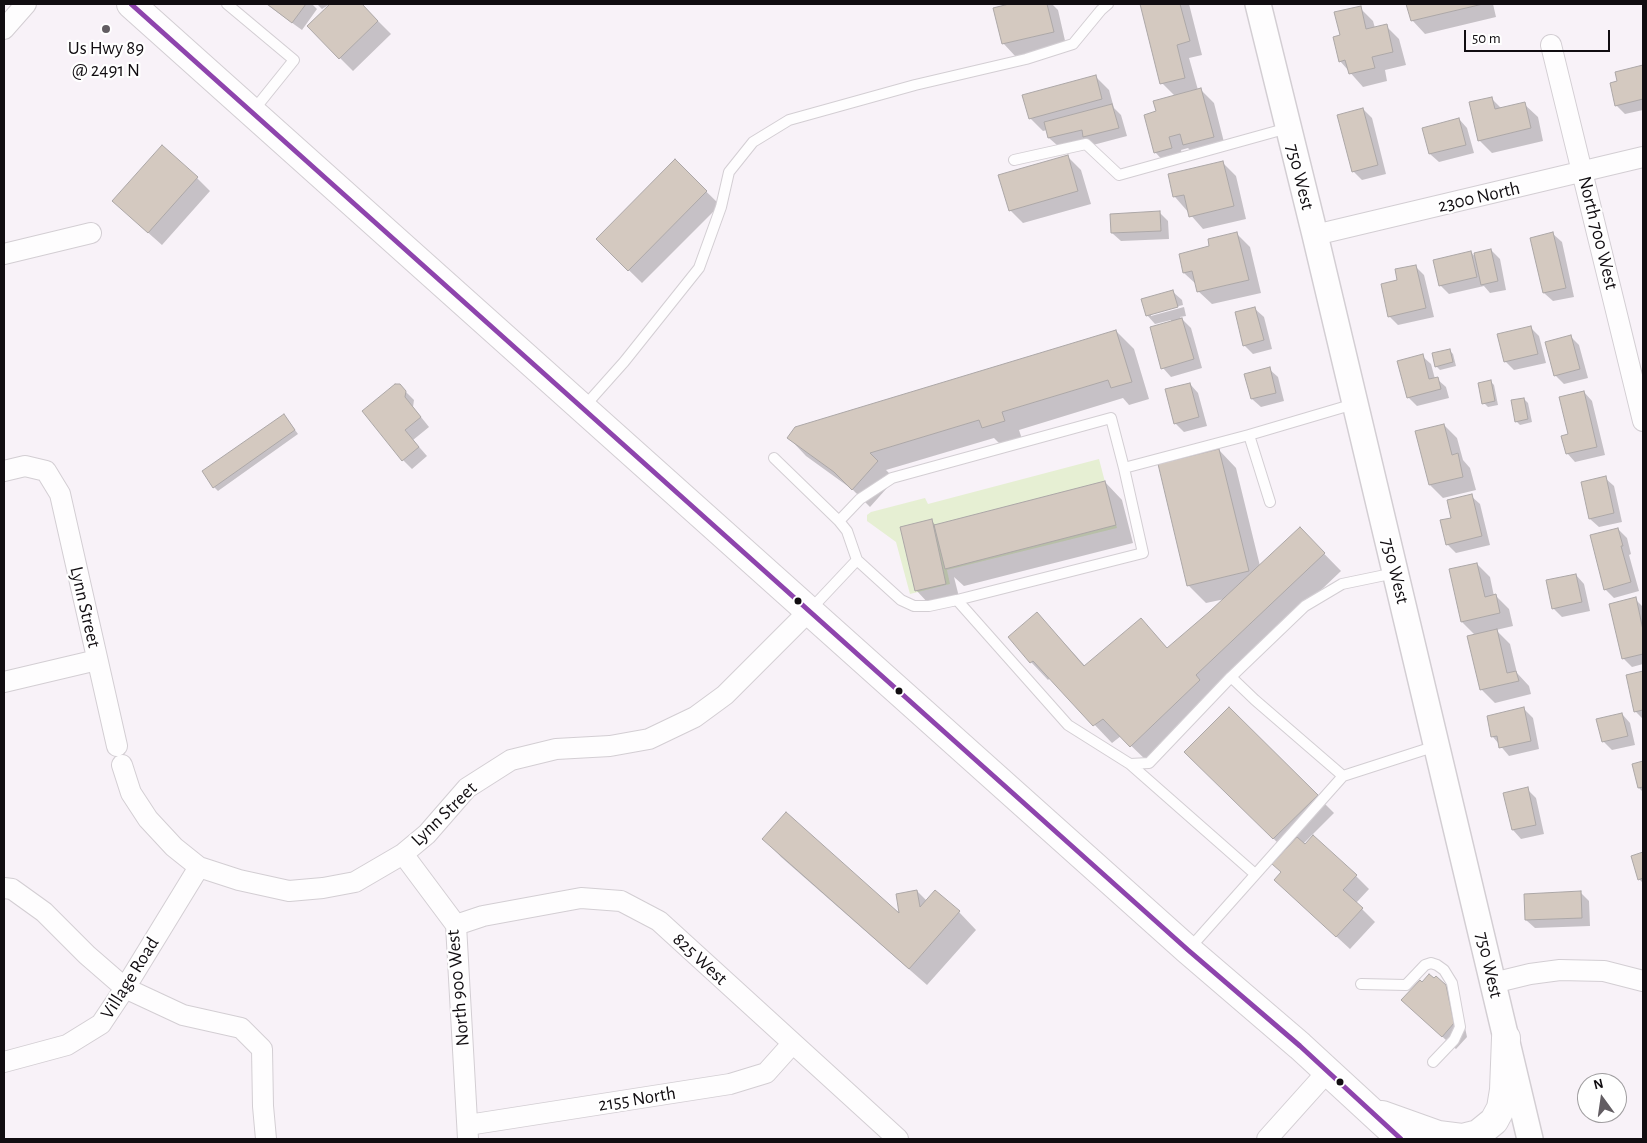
<!DOCTYPE html>
<style>
body{margin:0}
#map{position:relative;width:1647px;height:1143px;overflow:hidden;background:#f8f2f8;font-family:"Alegreya Sans",sans-serif}
canvas{display:block}
.frame{position:absolute;inset:0;border:5px solid #110d11;pointer-events:none}
.north{position:absolute;left:1577px;top:1073px;width:50px;height:50px;box-sizing:border-box;background:#fff;border:1px solid #a09ea0;border-radius:50%;rotate:346deg;font-size:14px;font-weight:700;line-height:20px;text-align:center;color:#110d11}
.north::after{content:'';display:block;margin:auto;width:18px;height:22px;background:#625d62;clip-path:polygon(50% 0,100% 100%,50% 72%,0 100%)}
.scale{position:absolute;left:1464px;top:30px;width:146px;height:22px;box-sizing:border-box;border:2px solid #110d11;border-top:0;padding-left:6px;font-size:15px;line-height:18px;white-space:nowrap;color:#110d11;-webkit-text-stroke:4px #fff;paint-order:stroke}
</style>
<div id="map">
<canvas width="1647" height="1143"></canvas>
<div class="frame"></div>
<div class="north">N</div>
<div class="scale">50 m</div>
</div>
<script>
const c = document.querySelector('canvas').getContext('2d');
c.lineJoin = 'round';
function paint(path, color) {
  c.fillStyle = color;
  c.fill(path, 'evenodd');
}
function toPath(rows) {
  const path = new Path2D();
  for (const r of rows) {
    path.moveTo(r[0], r[1]);
    for (let i = 2; i < r.length; i += 2) path.lineTo(r[i], r[i + 1]);
  }
  return path;
}
function stroke(path, color, width, dash) {
  c.strokeStyle = color;
  c.lineWidth = width;
  c.lineCap = dash ? 'butt' : 'round';
  c.setLineDash(dash || []);
  c.stroke(path);
}
function write(font, color, halo, rows, align = 'center') {
  c.font = font + ' "Alegreya Sans",sans-serif';
  c.lineWidth = 4.5;
  c.setLineDash([]);
  c.textBaseline = 'middle';
  c.strokeStyle = halo;
  c.fillStyle = color;
  for (const [text, x, y, turn = 0] of rows) {
    c.save();
    c.translate(x, y);
    c.rotate((+turn || 0) * Math.PI / 180);
    c.textAlign = isNaN(turn) ? turn : align;
    if (halo) c.strokeText(text, 0, 0);
    c.fillText(text, 0, 0);
    c.restore();
  }
}
const green = toPath([
 [1099,459,1117,528,947,570,950,584,910,594,896,542,867,521,867,515,871,512,925,498,928,504]
]);
const shadow = toPath([
 [266,4,312,4,317,9,302,30],
 [317,4,330,4,322,9],
 [330,4,361,4,391,34,353,71,308,26],
 [1015,4,1052,4,1058,10,1066,45,1016,57,1003,43,994,9],
 [1141,4,1189,4,1202,55,1189,58,1198,90,1201,90,1214,103,1226,150,1197,157,1188,148,1181,150,1184,161,1168,166,1155,152,1157,112,1175,96,1162,83],
 [1408,4,1493,4,1496,17,1425,34,1412,20],
 [1360,8,1373,21,1375,28,1386,26,1399,39,1406,65,1385,70,1387,81,1363,87,1340,61,1342,36],
 [1643,66,1643,110,1625,114,1616,105,1619,82,1616,73],
 [1096,77,1109,90,1114,108,1121,115,1127,136,1093,145,1087,139,1058,146,1049,138,1047,130,1043,131,1030,118],
 [1491,98,1502,109,1524,104,1538,117,1543,141,1492,153,1479,140],
 [1363,109,1372,118,1386,174,1362,180,1353,171],
 [1459,119,1467,128,1474,153,1439,162,1430,154,1424,128],
 [1068,157,1081,170,1091,204,1023,223,1010,210],
 [675,161,720,205,642,283,597,239],
 [1223,163,1236,176,1246,219,1203,229,1175,197],
 [197,178,210,191,162,245,127,214],
 [1160,213,1168,221,1169,239,1121,241,1112,233],
 [1237,234,1250,247,1261,293,1212,304,1198,291,1197,285,1184,273,1180,255,1211,247],
 [1553,234,1562,242,1574,297,1553,301,1544,293],
 [1491,250,1500,259,1506,290,1490,293,1484,286,1449,294,1440,285,1471,252,1476,258],
 [1415,266,1424,275,1434,317,1398,325,1389,316],
 [1173,292,1182,300,1183,305,1151,313,1151,316,1184,307,1186,316,1180,317,1191,328,1202,368,1171,377,1163,368,1171,320,1155,324,1147,315],
 [1255,309,1264,317,1272,349,1253,354,1244,345],
 [1530,327,1539,336,1546,363,1514,370,1505,361],
 [1116,331,1134,349,1149,399,1129,405,1123,398,1019,430,1022,439,1001,445,994,438,886,470,895,479,870,507,853,490,806,456,789,438],
 [1571,337,1579,345,1588,378,1564,384,1555,375],
 [1449,350,1453,354,1456,366,1440,370,1436,366],
 [1422,356,1431,364,1435,379,1437,379,1446,387,1449,398,1417,406,1408,397],
 [1269,369,1278,377,1284,401,1261,407,1252,399],
 [1490,381,1494,385,1498,405,1488,407,1484,403],
 [1190,384,1198,393,1207,426,1184,432,1175,423],
 [399,385,414,400,413,407,429,427,413,440,427,456,412,469,403,460],
 [1584,392,1592,401,1605,455,1575,462,1567,453,1569,435],
 [1524,399,1528,403,1532,422,1520,425,1516,421],
 [287,419,298,434,218,491,214,487],
 [1444,425,1457,438,1463,460,1470,468,1476,490,1443,498,1430,485,1417,432],
 [1219,450,1236,468,1260,566,1300,529,1341,571,1213,693,1149,763,1121,736,1112,743,1050,678,1048,680,1031,662,1037,613,1086,667,1141,619,1168,649,1225,599,1206,603,1189,586,1159,465],
 [1605,478,1614,486,1622,522,1599,527,1590,519,1582,483],
 [1105,482,1122,500,1133,543,964,586,954,577,959,597,929,604,916,590,932,521,936,526],
 [1471,496,1480,504,1490,545,1456,553,1447,544],
 [1618,529,1627,538,1631,554,1629,555,1639,591,1614,598,1605,589],
 [1477,564,1490,577,1494,596,1496,596,1509,609,1513,626,1496,630,1510,644,1517,673,1529,686,1531,694,1495,703,1482,690,1469,637,1476,636,1462,622,1450,570],
 [1576,575,1584,584,1590,611,1562,617,1553,608],
 [1635,599,1643,607,1643,664,1632,667,1623,658],
 [1643,672,1643,719,1636,712,1627,676],
 [1229,708,1334,813,1303,844,1356,876,1369,889,1356,903,1375,922,1350,949,1289,893,1283,872,1286,851,1186,752],
 [1524,709,1533,718,1539,749,1509,756,1493,737,1488,717],
 [1622,714,1630,723,1635,745,1612,750,1603,741],
 [1643,763,1643,792,1639,788,1634,765],
 [1527,789,1536,798,1544,834,1521,839,1513,830],
 [764,839,901,916,917,891,927,901,959,912,976,930,927,985,781,857],
 [1643,854,1643,883,1639,879,1633,857],
 [1581,893,1589,901,1590,926,1535,928,1526,920],
 [1423,984,1445,986,1459,999,1467,1037,1456,1049,1416,1013]
]);
const building = toPath([
 [267,4,306,4,292,23,267,4],
 [330,4,362,4,378,21,339,59,307,26,330,4],
 [1009,4,1047,4,1054,32,1002,44,993,8,1009,4],
 [1140,4,1180,4,1190,41,1177,45,1185,78,1160,84,1140,4],
 [1406,4,1483,4,1411,21,1406,4],
 [1361,6,1366,29,1387,24,1393,52,1372,57,1375,68,1349,74,1345,60,1339,62,1333,37,1340,35,1334,12,1361,6],
 [1643,65,1643,99,1615,106,1610,83,1617,81,1615,72,1643,65],
 [1096,75,1102,99,1029,119,1022,95,1096,75],
 [1201,88,1214,137,1183,145,1180,134,1169,137,1172,148,1154,153,1144,115,1156,111,1153,101,1201,88],
 [1492,97,1495,109,1525,102,1531,128,1478,141,1469,102,1492,97],
 [1112,104,1119,128,1083,137,1082,130,1048,138,1044,122,1112,104],
 [1363,108,1378,165,1352,172,1337,115,1363,108],
 [1459,118,1466,145,1429,154,1422,128,1459,118],
 [162,145,198,177,148,233,112,201,162,145],
 [1068,155,1078,191,1009,211,998,175,1068,155],
 [675,159,707,191,628,271,596,239,675,159],
 [1223,161,1234,206,1189,217,1184,195,1173,197,1168,174,1223,161],
 [1160,211,1161,231,1111,233,1110,214,1160,211],
 [1237,232,1249,280,1197,292,1192,271,1183,273,1179,254,1209,246,1208,239,1237,232],
 [1553,232,1566,288,1543,293,1530,238,1553,232],
 [1491,249,1498,281,1481,285,1474,253,1491,249],
 [1471,251,1477,277,1439,286,1433,260,1471,251],
 [1416,265,1426,308,1388,317,1381,284,1397,280,1395,269,1416,265],
 [1173,290,1178,307,1146,316,1141,299,1173,290],
 [1255,307,1264,340,1243,346,1235,312,1255,307],
 [1182,318,1194,359,1161,369,1150,327,1182,318],
 [1531,326,1538,354,1504,362,1497,334,1531,326],
 [1116,330,1132,382,1111,388,1108,380,1002,412,1005,421,982,428,979,420,870,453,878,461,852,490,834,472,787,438,795,427,1116,330],
 [1571,335,1580,369,1554,376,1545,342,1571,335],
 [1450,349,1453,362,1435,367,1432,353,1450,349],
 [1423,354,1429,379,1438,377,1441,389,1407,398,1397,361,1423,354],
 [1270,367,1276,393,1251,399,1244,374,1270,367],
 [1491,380,1495,401,1482,404,1478,383,1491,380],
 [1190,383,1199,417,1174,424,1165,389,1190,383],
 [395,384,400,384,406,391,405,397,421,417,405,430,419,447,402,461,362,411,395,384],
 [1584,391,1597,447,1566,454,1561,436,1568,434,1559,397,1584,391],
 [1524,398,1528,419,1515,422,1511,400,1524,398],
 [284,414,295,430,213,488,202,471,284,414],
 [1444,424,1452,455,1458,453,1463,477,1429,485,1415,431,1444,424],
 [1219,449,1249,571,1187,586,1158,464,1219,449],
 [1606,476,1614,513,1589,519,1581,482,1606,476],
 [1105,481,1116,525,945,569,934,525,1105,481],
 [1472,494,1482,536,1446,545,1440,520,1451,518,1447,500,1472,494],
 [932,519,946,584,915,591,900,527,932,519],
 [1300,527,1325,553,1196,675,1200,680,1130,747,1103,719,1093,726,1033,661,1030,663,1008,637,1037,612,1084,666,1141,618,1167,648,1209,612,1300,527],
 [1618,528,1623,546,1621,546,1631,582,1604,590,1590,535,1618,528],
 [1477,563,1485,597,1496,594,1500,613,1461,622,1449,569,1477,563],
 [1576,574,1582,602,1552,609,1546,580,1576,574],
 [1636,597,1643,630,1643,654,1622,659,1609,604,1636,597],
 [1497,629,1507,673,1516,671,1519,681,1480,690,1467,636,1497,629],
 [1643,671,1643,710,1634,712,1626,675,1643,671],
 [1229,707,1318,795,1273,839,1184,752,1229,707],
 [1524,707,1531,741,1499,748,1497,736,1491,737,1487,716,1524,707],
 [1622,713,1628,736,1602,742,1596,719,1622,713],
 [1643,761,1643,787,1638,788,1632,764,1643,761],
 [1528,787,1536,825,1512,830,1503,793,1528,787],
 [786,812,899,913,896,894,917,890,920,907,935,890,960,911,909,969,762,839,786,812],
 [1313,835,1357,875,1343,890,1363,908,1336,937,1274,880,1281,872,1272,864,1297,837,1305,844,1313,835],
 [1643,852,1643,878,1638,880,1631,856,1643,852],
 [1581,891,1582,918,1525,920,1524,894,1581,891],
 [1429,974,1434,978,1436,976,1446,985,1454,1023,1442,1037,1401,1000,1420,980,1422,982,1429,974]
]);
const service = toPath([
 [227,4,294,60,253,111],
 [1014,160,1086,144,1119,175,1288,128],
 [583,408,624,362,699,268,721,207,729,172,753,142,789,120,915,85,1026,59,1073,44,1101,10,1108,4],
 [1249,435,1270,502],
 [774,458,839,521],
 [1124,468,1249,435,1354,404],
 [1395,573,1342,584,1305,606,1231,677,1255,700,1343,776,1436,746],
 [957,600,1068,725,1130,764,1149,763,1231,677],
 [810,610,857,560,847,531,839,521,860,499,892,478,1111,418,1124,468,1143,553,957,600,929,606,914,606,901,600,857,560],
 [1130,764,1255,874],
 [1189,949,1343,776],
 [1361,984,1406,985,1425,965,1431,963,1437,965,1444,970,1452,983,1460,1027,1454,1040,1433,1062]
]);
const minor = toPath([
 [4,29,26,4],
 [1551,45,1643,421],
 [1315,235,1643,157],
 [4,254,91,233],
 [4,471,25,466,46,471,60,494,117,746],
 [4,682,97,660],
 [122,765,131,793,148,819,174,847,199,867,239,880,289,891,323,888,355,882,403,854,427,834,467,788,511,760,556,749,610,746,649,739,695,717,725,695,809,611],
 [403,854,456,925,468,1139],
 [4,888,12,889,44,912,87,955,125,988,183,1015,241,1028,262,1049,263,1106,266,1139],
 [456,925,483,916,581,898,621,901,659,921,898,1139],
 [1493,983,1530,974,1560,970,1604,971,1643,981],
 [4,1062,67,1045,101,1024,125,988,199,867],
 [468,1125,730,1084,766,1073,792,1044],
 [1267,1139,1328,1071]
]);
const tertiary = toPath([
 [1258,4,1315,235,1530,1139]
]);
const primary = toPath([
 [131,4,1188,950,1300,1046,1401,1139],
 [1382,1115,1438,1135,1462,1138,1478,1134,1494,1121,1501,1108,1504,1090,1506,1038]
]);
const bus1 = toPath([
 [131,4,1188,950,1300,1046,1401,1139]
]);
const markers = [
 [106,29,5,"#625d62"],
 [798,601,4.5,"#110d11"],
 [899,691,4.5,"#110d11"],
 [1340,1082,4.5,"#110d11"]
];
const poiNames = [
 ["Us Hwy 89",106,48],
 ["@ 2491 N",106,70]
];
const streetNames = [
 ["750 West",1300,177,76],
 ["2300 North",1479,197,-13],
 ["North 700 West",1598,233,76],
 ["750 West",1395,571,76],
 ["Lynn Street",85,607,77],
 ["Lynn Street",444,814,-44],
 ["825 West",700,959,43],
 ["750 West",1489,965,77],
 ["Village Road",130,978,-58],
 ["North 900 West",458,988,-95],
 ["2155 North",637,1099,-9]
];
paint(green, '#e6efd3');
paint(shadow, '#0003');
paint(building, '#d4c9c0');
stroke(building, '#aca7a7', 1);
stroke(service, '#d3ced3', 12);
stroke(minor, '#d3ced3', 22);
stroke(tertiary, '#d3ced3', 28);
stroke(primary, '#d3ced3', 30);
stroke(service, '#fefdfe', 10);
stroke(minor, '#fefdfe', 20);
stroke(tertiary, '#fefdfe', 25);
stroke(primary, '#fefdfe', 28);
stroke(bus1, '#8e44ad', 5);
for (const [x, y, r, color] of markers) {
  const dot = new Path2D();
  dot.arc(x, y, r, 0, 2 * Math.PI);
  c.fillStyle = color;
  c.fill(dot);
  stroke(dot, '#fff', 2);
}
write('19px', '#110d11', '#fff', poiNames);
write('19px', '#110d11', '#fff', streetNames);
</script>
